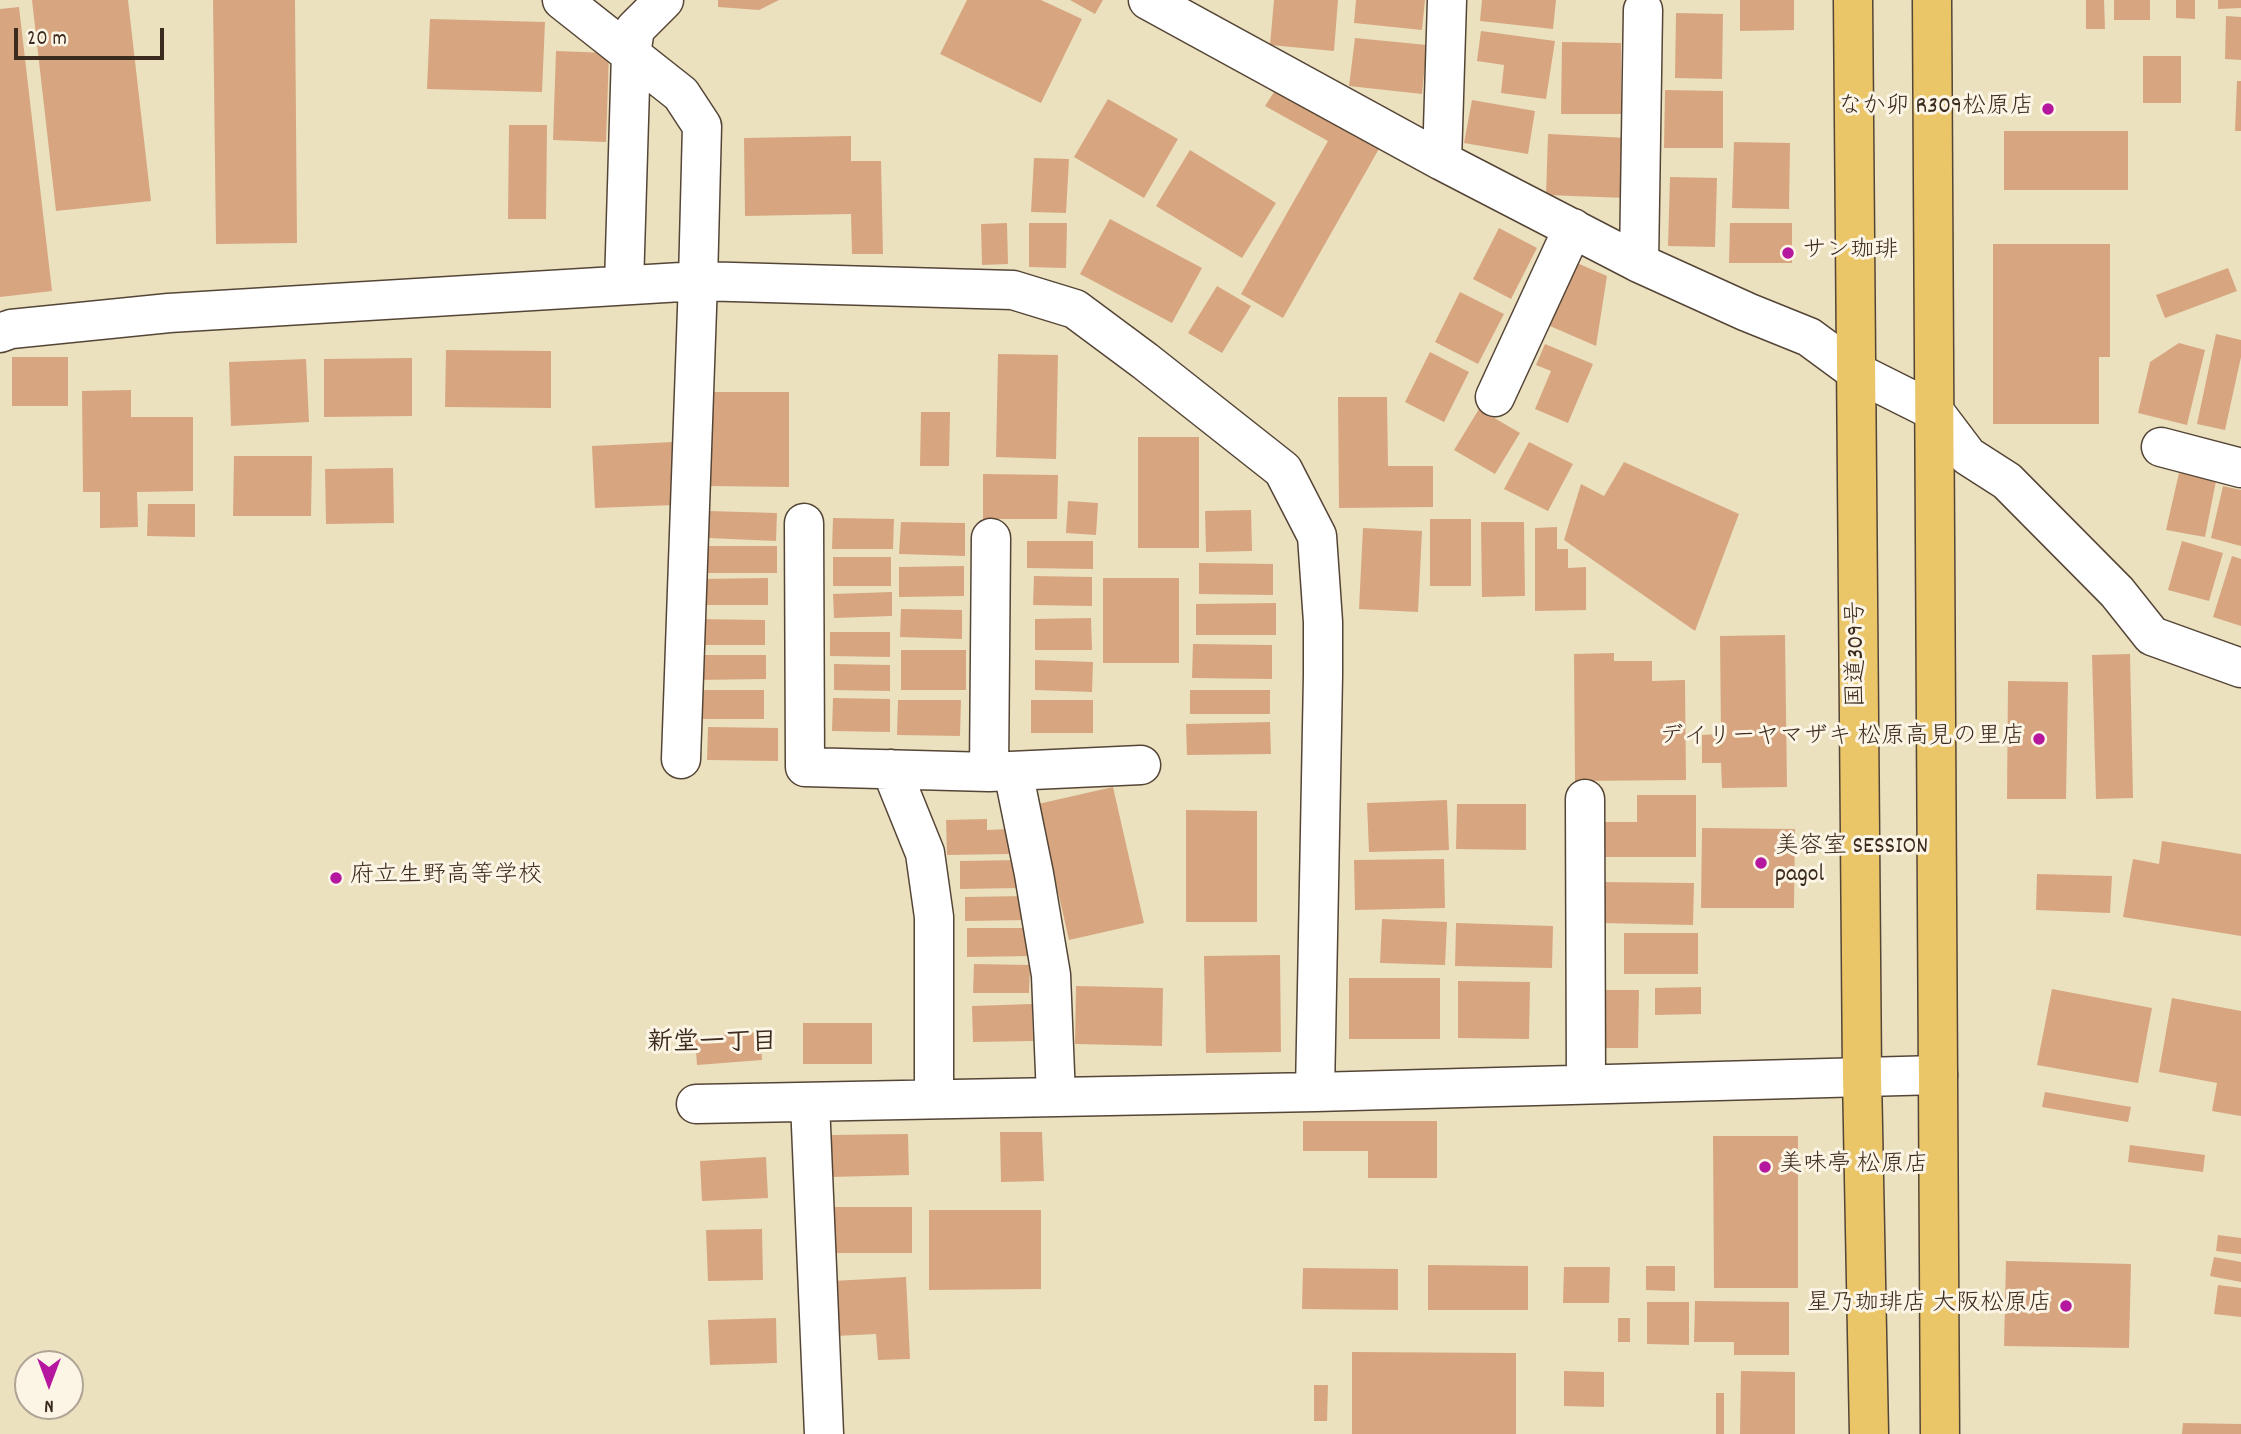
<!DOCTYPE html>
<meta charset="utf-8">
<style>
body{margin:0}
#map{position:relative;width:2241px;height:1434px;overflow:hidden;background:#ebe1bf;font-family:Dekko,sans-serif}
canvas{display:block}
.north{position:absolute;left:14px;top:1350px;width:70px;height:70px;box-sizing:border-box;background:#fcf5e5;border:2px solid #afa495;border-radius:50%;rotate:180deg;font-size:19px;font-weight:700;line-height:28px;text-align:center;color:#3b2a1e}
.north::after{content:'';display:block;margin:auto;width:24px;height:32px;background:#b5179e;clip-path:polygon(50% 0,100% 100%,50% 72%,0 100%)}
.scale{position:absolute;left:14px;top:28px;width:150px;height:32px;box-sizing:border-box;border:4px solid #3b2a1e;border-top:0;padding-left:9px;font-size:21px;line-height:24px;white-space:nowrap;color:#3b2a1e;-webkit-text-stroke:5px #fcf5e5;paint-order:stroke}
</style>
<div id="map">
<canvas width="2241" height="1434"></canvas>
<div class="north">N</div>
<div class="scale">20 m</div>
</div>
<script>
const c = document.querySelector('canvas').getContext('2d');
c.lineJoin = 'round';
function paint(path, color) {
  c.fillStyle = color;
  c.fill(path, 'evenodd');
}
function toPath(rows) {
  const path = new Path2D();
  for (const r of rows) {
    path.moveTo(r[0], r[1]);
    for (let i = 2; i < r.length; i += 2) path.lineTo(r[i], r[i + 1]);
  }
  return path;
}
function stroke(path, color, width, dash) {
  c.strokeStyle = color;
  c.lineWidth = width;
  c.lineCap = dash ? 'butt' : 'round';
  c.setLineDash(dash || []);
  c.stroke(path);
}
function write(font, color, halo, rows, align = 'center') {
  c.font = font + ' Dekko,"Klee One",sans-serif';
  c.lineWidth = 6;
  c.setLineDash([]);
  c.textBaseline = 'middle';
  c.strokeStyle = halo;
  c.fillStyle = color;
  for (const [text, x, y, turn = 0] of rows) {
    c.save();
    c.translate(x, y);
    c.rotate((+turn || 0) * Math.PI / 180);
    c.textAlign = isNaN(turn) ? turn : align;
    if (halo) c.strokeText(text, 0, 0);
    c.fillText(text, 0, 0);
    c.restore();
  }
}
const building = toPath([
 [32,0,128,0,151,201,56,211],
 [213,0,295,0,297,243,216,244],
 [718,0,779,0,759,10,718,7],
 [967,0,1041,0,1082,19,1041,103,940,54],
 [1070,0,1103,0,1095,14],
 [1274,0,1338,0,1334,51,1270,45],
 [1356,0,1425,0,1422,30,1354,23],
 [1482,0,1556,0,1553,29,1480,21],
 [1740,0,1794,0,1794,30,1740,31],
 [2086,0,2104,0,2105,29,2086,29],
 [2114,0,2150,0,2150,20,2114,20],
 [2176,0,2195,0,2195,19,2176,18],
 [2218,0,2241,0,2241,8,2218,9],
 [19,7,52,291,0,297,0,9],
 [1676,13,1723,14,1722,79,1675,78],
 [2226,16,2241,17,2241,60,2225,59],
 [430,19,545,22,542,92,427,89],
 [1481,31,1555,41,1546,99,1501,93,1504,65,1477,61],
 [1355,38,1427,45,1422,94,1349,86],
 [1562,42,1621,43,1621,114,1561,114],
 [556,51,609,53,606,142,553,140],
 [2143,56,2181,56,2181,103,2143,103],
 [2237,81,2241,81,2241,131,2235,131],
 [1276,89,1380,147,1283,318,1241,294,1328,141,1265,106],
 [1665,90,1723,91,1723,148,1664,148],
 [1108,99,1178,139,1144,198,1074,157],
 [1472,100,1535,111,1528,154,1464,143],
 [509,125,547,125,546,219,508,219],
 [2004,131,2128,131,2128,190,2004,190],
 [1548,134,1628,138,1626,198,1546,195],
 [851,136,851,161,881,161,883,254,852,254,851,214,745,216,744,138],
 [1734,142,1790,143,1789,209,1732,208],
 [1190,150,1276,203,1242,258,1156,206],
 [1034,158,1069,159,1066,213,1031,212],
 [1670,177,1717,178,1715,247,1668,246],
 [1110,219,1202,268,1172,323,1080,274],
 [1007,223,1008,264,982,265,981,224],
 [1029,223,1067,223,1066,268,1029,267],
 [1730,223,1792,223,1792,263,1729,263],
 [1499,228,1537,248,1511,299,1473,279],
 [1993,244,2110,244,2110,357,2099,357,2099,424,1993,424],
 [1577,263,1607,276,1596,346,1550,326],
 [2228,268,2237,291,2165,318,2156,295],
 [1217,286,1251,306,1222,353,1188,333],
 [1460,292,1504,314,1478,364,1435,342],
 [2216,334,2241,340,2241,357,2225,430,2197,424],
 [2179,343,2205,350,2187,425,2138,413,2150,362],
 [1545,344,1593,364,1568,423,1535,409,1551,371,1536,365],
 [446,350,551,351,551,408,445,407],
 [1430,352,1469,372,1444,422,1405,402],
 [998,354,1058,355,1056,459,996,457],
 [12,357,68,357,68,406,12,406],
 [412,358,412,416,324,417,324,359],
 [306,359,309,422,231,426,229,362],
 [131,390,131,417,193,417,193,491,137,492,138,527,100,528,100,492,83,492,82,391],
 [710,392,789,392,789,487,709,486],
 [1338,397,1387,397,1388,466,1433,466,1433,507,1339,508],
 [1479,409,1520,433,1495,474,1454,450],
 [921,412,950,412,949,466,920,466],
 [1138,437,1199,437,1199,548,1138,548],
 [673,442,675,505,595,508,592,446],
 [1529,442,1573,464,1548,511,1504,489],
 [234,456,312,456,311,516,233,516],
 [1624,462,1739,514,1695,631,1564,540,1581,484,1604,496],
 [393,468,394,523,326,524,325,469],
 [2179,473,2216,481,2205,537,2166,530],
 [983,474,1058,475,1057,519,983,519],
 [2223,486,2241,490,2241,546,2211,538],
 [1068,501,1098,503,1096,535,1066,533],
 [148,504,195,504,195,537,147,536],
 [1251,510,1252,551,1206,552,1205,511],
 [708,511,777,513,776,541,708,538],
 [833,518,894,519,893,549,832,549],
 [1430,519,1471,519,1471,586,1430,586],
 [901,522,965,523,965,556,899,554],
 [1481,522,1524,522,1525,596,1482,597],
 [1557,527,1557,549,1568,549,1568,568,1586,567,1586,610,1535,611,1535,528],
 [1363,528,1422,531,1418,612,1359,609],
 [1027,541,1093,541,1093,569,1027,568],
 [2182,541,2223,553,2209,601,2168,590],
 [704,546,777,546,777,573,704,573],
 [2232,556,2241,559,2241,626,2213,617],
 [833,557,891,557,891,586,833,586],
 [1199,563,1273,564,1273,595,1199,594],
 [964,566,964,596,899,597,899,567],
 [1034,576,1092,577,1092,606,1033,605],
 [768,578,768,605,699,605,699,579],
 [1103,578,1179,578,1179,663,1103,663],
 [892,592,892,616,834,618,833,594],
 [1276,603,1276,635,1196,635,1196,604],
 [901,609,962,610,962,639,900,637],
 [1091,618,1092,650,1035,650,1035,619],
 [696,619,765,620,765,645,696,645],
 [830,632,890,632,890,657,830,656],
 [1785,635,1787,787,1722,788,1721,763,1702,763,1702,735,1721,734,1720,636],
 [1193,644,1272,645,1272,679,1192,678],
 [901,650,966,650,966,690,901,690],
 [1614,653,1614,661,1652,661,1652,681,1685,680,1686,780,1575,781,1574,654],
 [2130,654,2133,798,2096,799,2092,655],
 [695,655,766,655,766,679,695,680],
 [1035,660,1093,662,1092,692,1035,690],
 [834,664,890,665,890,691,834,690],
 [2008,681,2068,682,2066,799,2007,799],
 [702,690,764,690,764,719,702,719],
 [1190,690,1270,690,1270,714,1190,714],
 [833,698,890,699,890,732,832,731],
 [898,700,961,700,960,736,897,735],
 [1031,700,1093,700,1093,733,1031,733],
 [1270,722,1271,754,1187,755,1186,724],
 [708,727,778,728,778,761,707,760],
 [1113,787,1144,923,1069,940,1038,804],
 [1637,795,1696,795,1696,857,1597,857,1597,822,1637,822],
 [1447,800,1449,850,1369,852,1367,803],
 [1457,804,1526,804,1526,850,1456,849],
 [1186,810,1257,811,1257,922,1186,922],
 [987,819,987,830,1009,829,1010,854,947,855,946,820],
 [1702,828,1795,829,1794,908,1701,908],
 [2162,841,2241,854,2241,936,2123,917,2133,859,2159,864],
 [1444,859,1445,908,1355,910,1354,860],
 [1020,860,1020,888,960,889,960,861],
 [2037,874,2112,876,2110,913,2036,910],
 [1601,882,1694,883,1693,925,1601,923],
 [1027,896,1028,920,965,921,965,897],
 [1382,919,1447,922,1445,965,1380,963],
 [1456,923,1553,926,1552,968,1455,966],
 [967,928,1031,928,1031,956,967,957],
 [1624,933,1698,933,1698,974,1624,974],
 [1280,955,1281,1052,1206,1053,1204,956],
 [974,964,1030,965,1029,993,973,993],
 [1349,978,1440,978,1440,1039,1349,1039],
 [1458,981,1530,982,1529,1039,1458,1038],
 [1076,986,1163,988,1162,1046,1075,1044],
 [1701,987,1701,1014,1655,1015,1655,988],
 [2052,989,2152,1008,2138,1083,2037,1065],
 [1603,990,1639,990,1638,1048,1602,1048],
 [2172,998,2241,1011,2241,1116,2212,1111,2217,1083,2159,1072],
 [1032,1004,1033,1041,973,1042,972,1006],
 [803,1023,872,1023,872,1064,803,1064],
 [760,1032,762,1060,697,1065,695,1037],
 [2045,1092,2131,1107,2128,1122,2042,1107],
 [1303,1121,1437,1121,1437,1178,1368,1178,1368,1151,1303,1151],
 [1000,1132,1042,1132,1044,1181,1001,1182],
 [908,1134,909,1175,831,1177,830,1135],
 [1713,1136,1798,1136,1798,1288,1714,1288],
 [2130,1145,2205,1155,2203,1172,2128,1162],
 [766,1157,768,1198,702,1201,700,1161],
 [835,1207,912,1207,912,1253,835,1253],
 [929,1210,1041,1210,1041,1289,929,1290],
 [762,1229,763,1280,708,1281,706,1230],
 [2218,1235,2241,1238,2241,1254,2216,1251],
 [2214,1257,2241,1262,2241,1282,2210,1276],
 [2006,1261,2131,1264,2129,1348,2004,1346],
 [1428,1265,1528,1266,1528,1310,1428,1310],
 [1646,1266,1675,1266,1675,1291,1646,1290],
 [1564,1267,1610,1267,1609,1303,1563,1303],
 [1303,1268,1398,1269,1398,1310,1302,1309],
 [906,1277,910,1359,878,1360,876,1334,836,1336,833,1281],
 [2218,1285,2241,1288,2241,1317,2214,1314],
 [1695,1301,1789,1302,1789,1355,1734,1355,1734,1342,1694,1342],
 [1647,1302,1689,1302,1689,1345,1647,1344],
 [776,1318,777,1363,710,1365,708,1320],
 [1618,1318,1630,1318,1630,1342,1618,1342],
 [1352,1352,1516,1353,1516,1434,1352,1434],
 [1564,1371,1604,1372,1604,1407,1564,1406],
 [1741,1371,1795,1372,1795,1434,1740,1434],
 [1314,1385,1328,1385,1327,1421,1314,1421],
 [1716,1393,1724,1393,1724,1434,1716,1434],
 [2183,1423,2241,1424,2241,1434,2182,1434]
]);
const minor = toPath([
 [562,0,681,94,702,126,698,281,681,759],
 [1148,0,1442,161,1639,263,1747,312,1809,337,1858,373,1934,411,1968,456,2007,481,2117,592,2152,636,2241,668],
 [1442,161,1447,0],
 [1639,263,1643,10],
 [624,285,631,54,635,29,664,0],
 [0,333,11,329,169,313,698,281,1013,290,1075,309,1145,361,1283,470,1317,536,1323,622,1323,675,1315,1092],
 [1495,397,1573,228],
 [2161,447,2241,468],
 [804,523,805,767,989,772,1141,765],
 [891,769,925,853,934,917,934,1099],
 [1013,771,1034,874,1051,975,1056,1097],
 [989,772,991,538],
 [1585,799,1586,1084],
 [810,1102,824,1434],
 [696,1104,1315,1092,1938,1075]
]);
const highway = toPath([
 [1853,0,1862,1076,1869,1434],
 [1932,0,1940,1434]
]);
const markers = [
 [2048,109,7,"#b5179e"],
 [1788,253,7,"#b5179e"],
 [2039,739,7,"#b5179e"],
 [1761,863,7,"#b5179e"],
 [336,878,7,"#b5179e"],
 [1765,1167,7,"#b5179e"],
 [2066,1306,7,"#b5179e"]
];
const poiNames = [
 ["なか卯 R309松原店",2034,109,"right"],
 ["サン珈琲",1802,253],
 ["デイリーヤマザキ 松原高見の里店",2025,739,"right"],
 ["美容室 SESSION",1775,849],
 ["pagol",1775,877],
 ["府立生野高等学校",350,878],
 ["美味亭 松原店",1779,1167],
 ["星乃珈琲店 大阪松原店",2052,1306,"right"]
];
const streetNames = [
 ["国道309号",1859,654,-90]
];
const neighbourhoodNames = [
 ["新堂一丁目",712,1045]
];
paint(building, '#d7a680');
stroke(minor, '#554536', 41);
stroke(highway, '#554536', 41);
stroke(minor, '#fff', 38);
stroke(highway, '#eac669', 38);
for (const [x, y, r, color] of markers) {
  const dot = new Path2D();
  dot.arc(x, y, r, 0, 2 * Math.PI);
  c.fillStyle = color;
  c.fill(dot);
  stroke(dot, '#fcf5e5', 2.5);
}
write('24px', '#3b2a1e', '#fcf5e5', poiNames, 'left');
write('24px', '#3b2a1e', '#fcf5e5', streetNames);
write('bold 26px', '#3b2a1e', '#fcf5e5', neighbourhoodNames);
</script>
